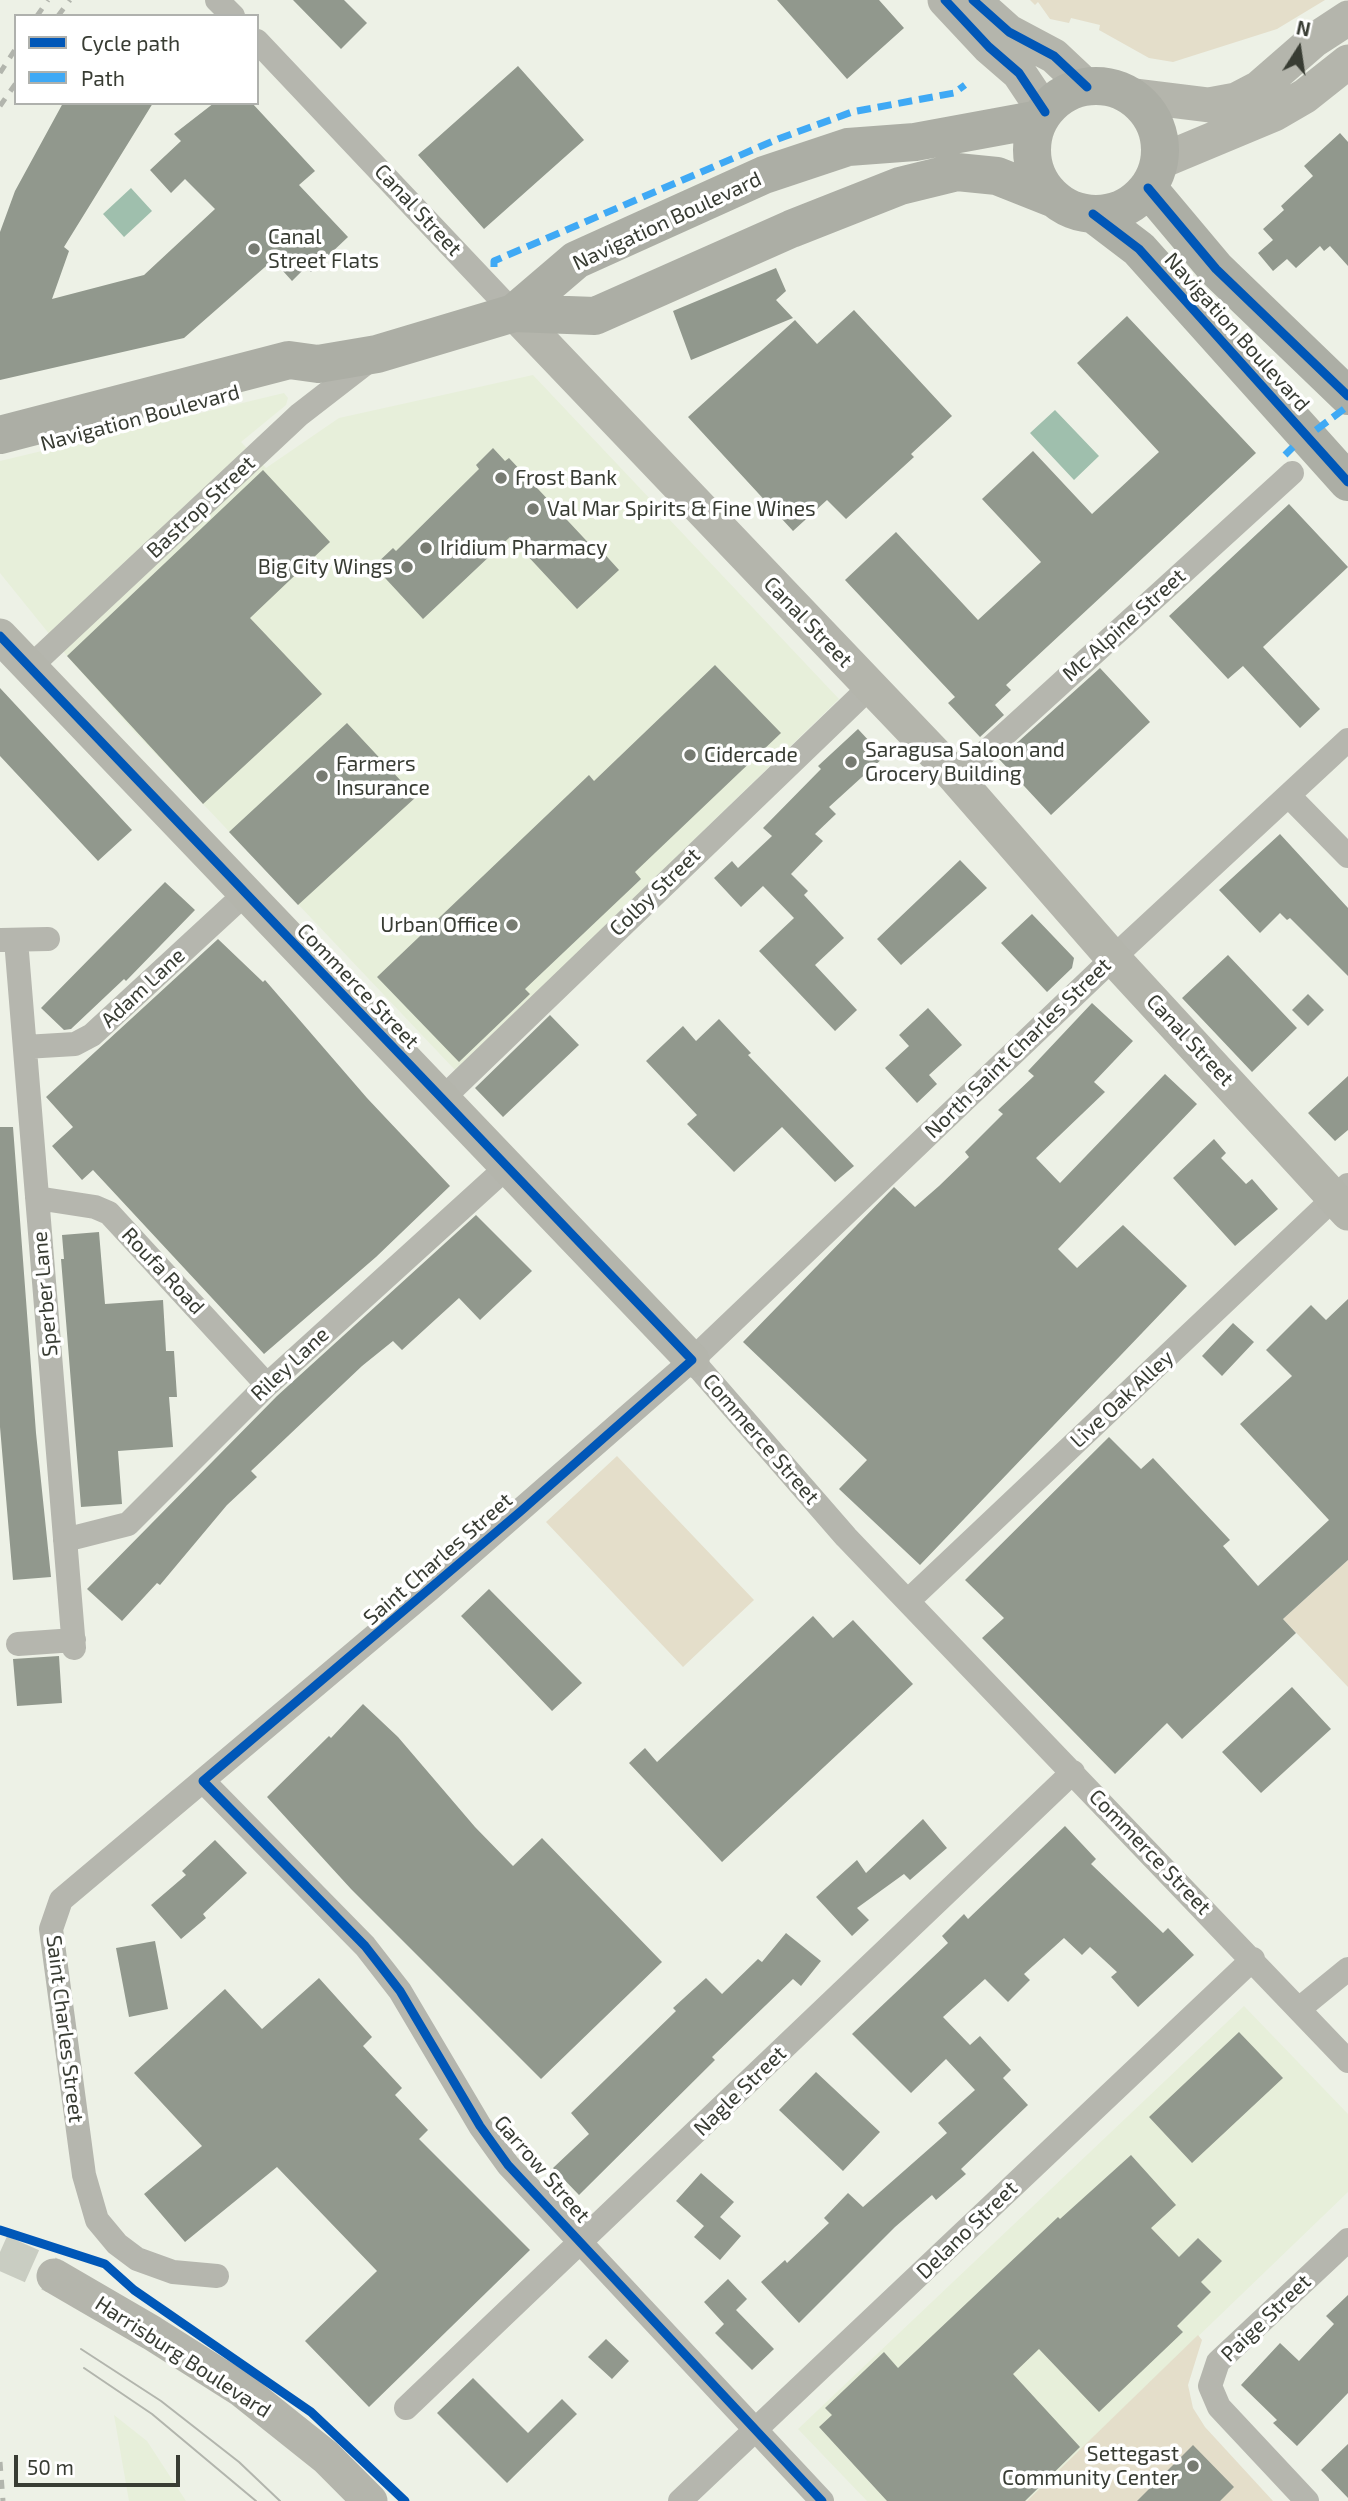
<!DOCTYPE html>
<style>
body{margin:0}
#map{position:relative;width:1348px;height:2501px;overflow:hidden;background:#edf1e6;font-family:"Exo 2",sans-serif}
canvas{display:block}
.legend{position:absolute;left:14px;top:14px;width:245px;height:91px;box-sizing:border-box;background:#fff;border:2px solid #afb1ad;margin:0;padding:9px 12px;list-style:none;font-size:21px;color:#383c33}
.legend li{display:flex;align-items:center;gap:14px;height:35px}
.legend b{width:35px;border:2px solid #afb1ad}
.north{position:absolute;left:1264px;top:14px;width:70px;height:70px;-webkit-text-stroke:5px #fff;paint-order:stroke;rotate:12deg;font-size:19px;font-weight:700;line-height:28px;text-align:center;color:#383c33}
.north::after{content:'';display:block;margin:auto;width:24px;height:32px;background:#383c33;clip-path:polygon(50% 0,100% 100%,50% 72%,0 100%)}
.scale{position:absolute;left:14px;top:2455px;width:166px;height:32px;box-sizing:border-box;border:4px solid #383c33;border-top:0;padding-left:9px;font-size:21px;line-height:24px;white-space:nowrap;color:#383c33;-webkit-text-stroke:5px #fff;paint-order:stroke}
</style>
<div id="map">
<canvas width="1348" height="2501"></canvas>
<ul class="legend">
<li><b style="height:9px;background:#0057b8"></b>Cycle path</li>
<li><b style="height:9px;background:#3fa9f5"></b>Path</li>
</ul>
<div class="north">N</div>
<div class="scale">50 m</div>
</div>
<script>
const c = document.querySelector('canvas').getContext('2d');
c.lineJoin = 'round';
function paint(path, color) {
  c.fillStyle = color;
  c.fill(path, 'evenodd');
}
function toPath(rows) {
  const path = new Path2D();
  for (const r of rows) {
    if (r.length === 3) {
      path.moveTo(r[0] + r[2], r[1]);
      path.arc(r[0], r[1], r[2], 0, 2 * Math.PI);
      continue;
    }
    path.moveTo(r[0], r[1]);
    for (let i = 2; i < r.length; i += 2) path.lineTo(r[i], r[i + 1]);
  }
  return path;
}
function stroke(path, color, width, dash) {
  c.strokeStyle = color;
  c.lineWidth = width;
  c.lineCap = dash ? 'butt' : 'round';
  c.setLineDash(dash || []);
  c.stroke(path);
}
function write(font, color, halo, rows, align = 'center') {
  c.font = font + ' "Exo 2",sans-serif';
  c.lineWidth = 7;
  c.setLineDash([]);
  c.textBaseline = 'middle';
  c.strokeStyle = halo;
  c.fillStyle = color;
  for (const [text, x, y, turn = 0] of rows) {
    c.save();
    c.translate(x, y);
    c.rotate((+turn || 0) * Math.PI / 180);
    c.textAlign = isNaN(turn) ? turn : align;
    if (halo) c.strokeText(text, 0, 0);
    c.fillText(text, 0, 0);
    c.restore();
  }
}
const built = toPath([
 [533,375,839,699,456,1071,133,730,67,656,0,573,0,461,284,393,288,398,286,405,241,442,266,468,339,418],
 [1244,2006,1348,2114,1348,2192,1027,2501,867,2501,798,2429],
 [114,2415,147,2441,186,2501,129,2501]
]);
const green = toPath([
 [1030,0,1325,0,1277,29,1173,62,1149,58,1099,30,1100,25,1071,18,1069,23,1050,19,1038,2,1035,5],
 [617,1456,754,1600,683,1667,546,1522],
 [1348,1560,1348,1687,1283,1619],
 [1198,2335,1202,2340,1188,2385,1193,2408,1205,2427,1273,2501,1027,2501]
]);
const water = toPath([
 [131,188,152,211,124,237,103,214],
 [1055,410,1099,456,1074,480,1030,433]
]);
const building = toPath([
 [293,0,344,0,367,23,341,49],
 [777,0,879,0,904,28,847,79],
 [518,66,584,140,484,229,418,155],
 [63,103,153,103,64,247,69,251,52,299,144,275,215,209,185,179,171,193,150,170,181,141,174,134,214,103,252,103,315,171,299,185,348,237,311,272,306,267,292,281,273,260,184,338,0,380,0,232,15,191],
 [1340,133,1348,142,1348,266,1330,246,1324,251,1320,246,1296,268,1287,259,1273,271,1258,253,1273,240,1263,229,1284,210,1281,206,1313,176,1304,166],
 [776,268,786,291,776,300,793,318,691,360,673,311],
 [854,310,952,416,911,454,914,457,846,519,827,500,793,531,688,417,795,320,817,344],
 [1127,316,1256,453,1006,685,1011,690,995,705,1004,715,980,737,948,703,955,697,845,580,896,532,978,620,1041,562,982,499,1033,451,1092,514,1159,452,1077,363],
 [493,448,505,461,509,458,597,552,600,549,619,570,577,609,510,537,423,619,374,566,393,548,396,551,479,469,476,465],
 [263,470,330,542,250,618,322,694,203,804,67,656],
 [1289,504,1348,567,1263,647,1320,709,1300,728,1243,666,1228,679,1169,616],
 [715,665,781,733,635,872,641,879,525,989,530,994,459,1062,377,977,589,775,594,781],
 [1100,668,1150,722,1051,815,999,759],
 [0,688,132,830,98,861,0,756],
 [347,723,416,797,298,905,229,832],
 [858,729,884,757,829,807,836,814,815,834,823,841,791,874,808,891,804,895,844,938,815,965,857,1010,835,1031,759,951,794,918,763,886,741,907,714,878,732,861,738,868,772,836,763,828,821,769,818,766],
 [1280,834,1348,908,1348,976,1290,918,1287,920,1280,913,1260,933,1219,890],
 [960,860,987,888,901,965,877,939],
 [165,882,195,910,126,981,124,979,71,1029,64,1030,41,1008],
 [1032,914,1074,958,1072,968,1047,992,1001,943],
 [218,939,263,982,265,980,367,1098,450,1186,376,1257,264,1354,93,1170,82,1180,52,1146,73,1127,46,1097],
 [1228,955,1297,1028,1252,1072,1182,998],
 [1308,994,1324,1010,1308,1026,1292,1010],
 [1092,1003,1133,1041,1094,1082,1105,1092,1036,1158,1060,1183,1165,1074,1197,1104,1058,1249,1077,1268,1123,1225,1187,1286,920,1565,839,1489,867,1460,743,1342,894,1187,915,1207,939,1186,969,1157,965,1152,1003,1114,998,1110,1034,1076,1028,1071],
 [928,1008,962,1045,929,1075,937,1084,917,1103,885,1068,909,1046,899,1035],
 [550,1015,579,1045,503,1117,475,1088],
 [719,1019,751,1053,748,1055,854,1166,835,1182,782,1127,734,1172,687,1124,697,1115,646,1061,683,1026,696,1041],
 [1348,1076,1348,1130,1335,1141,1308,1113],
 [0,1127,13,1127,36,1433,51,1577,13,1580,0,1427],
 [1214,1139,1226,1153,1221,1158,1246,1184,1252,1179,1278,1209,1235,1246,1173,1178],
 [476,1215,532,1271,480,1320,459,1298,402,1350,393,1341,362,1366,251,1471,257,1477,227,1505,160,1585,157,1583,122,1621,87,1589,277,1396],
 [99,1232,105,1304,163,1300,166,1351,174,1351,177,1397,169,1397,173,1447,118,1451,122,1504,81,1507,61,1259,64,1259,62,1235],
 [1348,1299,1348,1560,1283,1619,1296,1633,1182,1739,1167,1723,1115,1774,982,1638,1004,1618,965,1580,1109,1437,1141,1469,1153,1458,1230,1540,1223,1546,1258,1586,1329,1520,1240,1424,1292,1376,1266,1350,1311,1305,1326,1320],
 [1233,1323,1254,1342,1222,1376,1202,1356],
 [489,1589,582,1683,552,1711,461,1616],
 [813,1616,833,1638,853,1620,913,1684,722,1862,629,1763,645,1748,657,1762],
 [59,1656,62,1703,17,1706,13,1659],
 [1292,1687,1331,1729,1261,1793,1222,1752],
 [363,1704,398,1737,475,1827,513,1866,542,1838,662,1962,541,2079,351,1889,267,1797,329,1736,331,1738],
 [923,1819,947,1848,910,1880,904,1874,857,1908,869,1920,852,1936,816,1897,857,1860,866,1873],
 [1065,1826,1096,1859,1091,1864,1163,1933,1168,1928,1194,1955,1138,2007,1111,1977,1117,1972,1090,1947,1082,1955,1064,1938,1024,1974,1030,1980,1008,2002,985,1979,943,2017,970,2045,980,2036,1011,2070,1003,2078,1028,2105,961,2169,966,2174,936,2200,932,2195,895,2227,799,2323,761,2282,785,2260,787,2263,829,2223,824,2218,848,2193,863,2207,947,2133,938,2123,975,2090,946,2059,911,2093,852,2034,948,1943,942,1936,964,1914,968,1919],
 [215,1840,247,1873,203,1914,206,1918,181,1939,151,1905,186,1875,182,1871],
 [786,1933,821,1961,801,1986,793,1979,712,2057,715,2060,579,2195,553,2168,589,2134,571,2113,676,2011,673,2008,706,1978,722,1994,758,1959,762,1962],
 [155,1941,168,2009,129,2017,116,1948],
 [319,1978,372,2037,363,2046,402,2088,395,2095,428,2130,419,2139,530,2250,369,2407,305,2341,377,2271,277,2167,185,2242,144,2194,202,2146,134,2073,225,1989,262,2029],
 [1239,2032,1283,2078,1192,2163,1149,2117],
 [816,2072,880,2132,843,2171,779,2110],
 [1131,2155,1176,2205,1151,2228,1179,2257,1198,2238,1222,2261,1201,2282,1211,2292,1177,2326,1183,2332,1099,2412,1039,2349,1013,2374,1080,2447,1025,2501,887,2501,819,2427,832,2415,825,2408,884,2352,898,2368,1058,2217,1060,2219],
 [701,2173,734,2202,720,2217,741,2236,720,2260,694,2237,704,2226,676,2201],
 [728,2279,747,2299,736,2310,774,2349,752,2370,715,2333,724,2324,704,2302],
 [1348,2295,1348,2393,1297,2446,1273,2423,1277,2420,1241,2385,1280,2343,1299,2361,1334,2324,1326,2316],
 [606,2339,629,2361,612,2379,588,2357],
 [473,2378,528,2433,562,2399,577,2414,507,2483,437,2413],
 [1348,2444,1348,2498,1321,2470],
 [1193,2445,1234,2487,1220,2501,1137,2501]
]);
const secondaryTunnel = toPath([
 [0,2252,54,2276]
]);
const street = toPath([
 [217,0,233,16],
 [257,41,514,313],
 [30,667,299,415,370,360],
 [957,778,1292,473],
 [1289,796,1348,856],
 [1,940,48,939],
 [16,940,74,1648],
 [25,1047,75,1044,92,1035,246,893],
 [442,1099,870,687],
 [37,1198,95,1207,109,1213,267,1385],
 [692,1360,846,1537,1348,2061],
 [65,1540,128,1524,267,1385,507,1167],
 [909,1600,1348,1185],
 [18,1644,74,1640],
 [203,1781,365,1946,400,1991,480,2126,508,2165,822,2501],
 [1299,2009,1348,1969],
 [217,2276,173,2272,137,2259,117,2244,97,2220,84,2175,51,1929,61,1900,429,1590,692,1360,1129,943,1348,740],
 [406,2408,1073,1772],
 [680,2501,1253,1959],
 [1307,2501,1219,2407,1210,2386,1218,2362,1348,2240]
]);
const secondary = toPath([
 [945,0,989,47,1019,73,1045,112],
 [973,0,1009,32,1054,56,1087,87],
 [1128,95,1209,105,1236,100,1259,88,1313,41,1348,18],
 [1159,162,1274,114,1305,96,1348,62],
 [514,313,935,754,1113,958,1348,1213],
 [0,636,692,1360],
 [54,2276,152,2333,242,2390,326,2457,370,2501]
]);
const primary = toPath([
 [1096,150,64],
 [1148,188,1216,269,1348,396],
 [1093,214,1139,249,1348,482],
 [514,313,576,260,764,175,848,147,915,142,1040,119],
 [0,435,289,360,318,364,377,354,514,313,595,316,791,229,900,186,957,172,997,176,1055,199]
]);
const tram = toPath([
 [81,2349,161,2401,239,2462,280,2501],
 [84,2368,152,2414,256,2501]
]);
const rail = toPath([
 [37,16,48,0],
 [58,16,70,0],
 [0,73,16,48],
 [0,106,16,83],
 [0,2462,3,2501]
]);
const quiet = toPath([
 [494,267,494,261,778,139,852,112,954,93,965,85],
 [1316,430,1348,406],
 [1285,455,1293,447]
]);
const cycleway = toPath([
 [945,0,989,47,1019,73,1045,112],
 [973,0,1009,32,1054,56,1087,87],
 [1148,188,1216,269,1348,396],
 [1093,214,1139,249,1348,482],
 [0,636,692,1360,521,1511,203,1781,365,1946,400,1991,480,2126,508,2165,822,2501],
 [0,2230,105,2264,134,2290,311,2412,405,2501]
]);
const markers = [
 [254,249,7,"#777b72"],
 [501,478,7,"#777b72"],
 [533,509,7,"#777b72"],
 [426,548,7,"#777b72"],
 [407,567,7,"#777b72"],
 [690,755,7,"#777b72"],
 [851,762,7,"#777b72"],
 [322,776,7,"#777b72"],
 [512,925,7,"#777b72"],
 [1193,2466,7,"#777b72"]
];
const streetNames = [
 ["Canal Street",418,210,47],
 ["Navigation Boulevard",667,221,-25],
 ["Navigation Boulevard",1237,332,48],
 ["Navigation Boulevard",140,418,-15],
 ["Bastrop Street",201,507,-43],
 ["Canal Street",808,622,46],
 ["Mc Alpine Street",1124,625,-42],
 ["Colby Street",655,892,-44],
 ["Commerce Street",358,986,46],
 ["Adam Lane",143,988,-43],
 ["Canal Street",1190,1040,47],
 ["North Saint Charles Street",1018,1048,-44],
 ["Roufa Road",163,1271,47],
 ["Sperber Lane",45,1294,-95],
 ["Riley Lane",290,1364,-43],
 ["Live Oak Alley",1122,1399,-43],
 ["Commerce Street",761,1439,49],
 ["Saint Charles Street",438,1559,-41],
 ["Commerce Street",1150,1852,46],
 ["Saint Charles Street",65,2029,83],
 ["Nagle Street",740,2091,-44],
 ["Garrow Street",542,2169,49],
 ["Delano Street",967,2230,-44],
 ["Paige Street",1266,2318,-44],
 ["Harrisburg Boulevard",183,2357,33]
];
const poiNames = [
 ["Canal",268,237],
 ["Street Flats",268,261],
 ["Frost Bank",515,478],
 ["Val Mar Spirits & Fine Wines",547,509],
 ["Iridium Pharmacy",440,548],
 ["Big City Wings",393,567,"right"],
 ["Saragusa Saloon and",865,750],
 ["Grocery Building",865,774],
 ["Cidercade",704,755],
 ["Farmers",336,764],
 ["Insurance",336,788],
 ["Urban Office",498,925,"right"],
 ["Settegast",1179,2454,"right"],
 ["Community Center",1179,2478,"right"]
];
paint(built, '#e7efda');
paint(green, '#e4deca');
paint(water, '#9fbfad');
paint(building, '#91988d');
stroke(secondaryTunnel, '#c9cdc2', 35, [35, 18]);
stroke(street, '#b5b6ae', 24);
stroke(secondary, '#b4b5ac', 35);
stroke(primary, '#acaea5', 38);
stroke(tram, '#b2b5ad', 2);
stroke(rail, '#b2b5ad', 5, [9, 9]);
stroke(quiet, '#3fa9f5', 7, [14, 7]);
stroke(cycleway, '#0057b8', 9);
for (const [x, y, r, color] of markers) {
  const dot = new Path2D();
  dot.arc(x, y, r, 0, 2 * Math.PI);
  c.fillStyle = color;
  c.fill(dot);
  stroke(dot, '#fff', 2.5);
}
write('21px', '#383c33', '#fff', streetNames);
write('21px', '#383c33', '#fff', poiNames, 'left');
</script>
